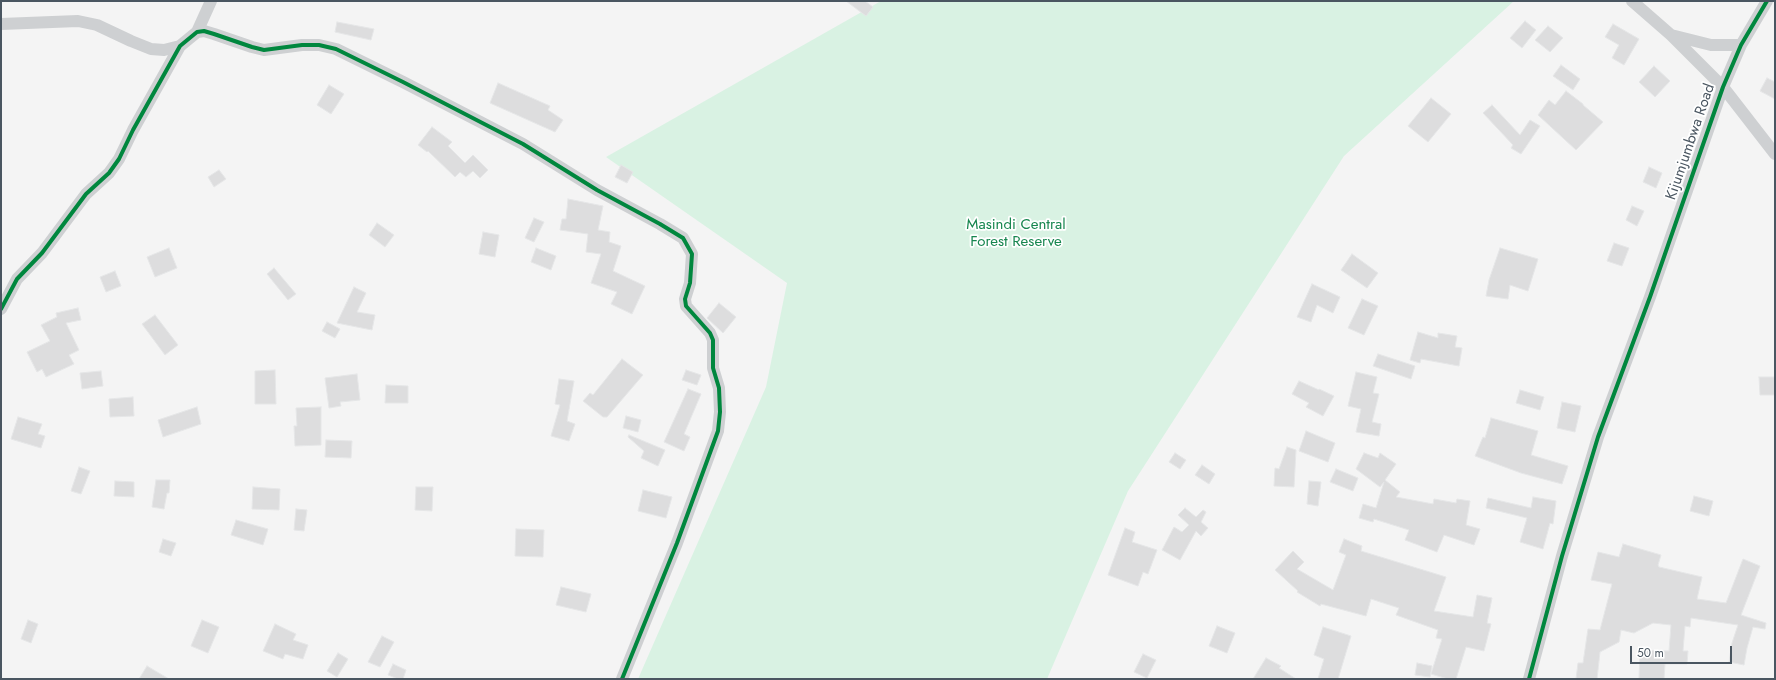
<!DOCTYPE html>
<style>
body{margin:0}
#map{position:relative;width:1776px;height:680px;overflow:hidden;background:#f4f4f4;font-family:Jost,sans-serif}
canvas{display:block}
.frame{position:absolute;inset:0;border:2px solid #4a5661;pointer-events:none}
.scale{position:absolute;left:1630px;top:646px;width:102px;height:18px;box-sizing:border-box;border:2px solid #4a5661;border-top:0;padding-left:5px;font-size:12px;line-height:14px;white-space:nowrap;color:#4a5661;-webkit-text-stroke:3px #fff;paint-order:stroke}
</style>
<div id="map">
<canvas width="1776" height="680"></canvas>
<div class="frame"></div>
<div class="scale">50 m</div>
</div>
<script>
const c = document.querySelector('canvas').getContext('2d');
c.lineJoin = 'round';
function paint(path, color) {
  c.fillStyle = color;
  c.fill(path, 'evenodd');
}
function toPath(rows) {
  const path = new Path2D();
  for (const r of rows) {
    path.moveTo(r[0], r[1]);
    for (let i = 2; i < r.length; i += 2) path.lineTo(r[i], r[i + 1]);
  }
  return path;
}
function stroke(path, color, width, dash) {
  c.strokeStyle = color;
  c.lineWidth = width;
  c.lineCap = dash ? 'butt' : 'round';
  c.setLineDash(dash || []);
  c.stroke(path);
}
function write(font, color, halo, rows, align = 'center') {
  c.font = font + ' Jost,sans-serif';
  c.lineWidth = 3.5;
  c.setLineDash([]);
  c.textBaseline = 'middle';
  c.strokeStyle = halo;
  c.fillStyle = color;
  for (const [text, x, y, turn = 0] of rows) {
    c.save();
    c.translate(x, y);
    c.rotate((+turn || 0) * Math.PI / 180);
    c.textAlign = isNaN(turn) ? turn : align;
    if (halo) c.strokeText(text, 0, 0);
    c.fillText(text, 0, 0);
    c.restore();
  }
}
const green = toPath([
 [881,1,1514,1,1344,156,1128,491,1047,679,638,679,766,387,787,283,606,157]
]);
const building = toPath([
 [846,1,865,1,873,7,866,16,846,1],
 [1525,21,1536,30,1522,48,1510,38,1525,21],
 [337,22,374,29,371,40,335,32,337,22],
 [1613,24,1639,39,1624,65,1612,58,1619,45,1605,37,1613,24],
 [1548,26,1563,38,1550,52,1535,40,1548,26],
 [1561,65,1580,79,1573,90,1553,76,1561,65],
 [1654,66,1670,81,1655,97,1639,82,1654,66],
 [1767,78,1775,82,1775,99,1760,91,1767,78],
 [498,83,550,106,548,110,563,120,555,132,490,103,498,83],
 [329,85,344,94,331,114,317,105,329,85],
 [1566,91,1583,104,1583,105,1603,122,1576,150,1538,115,1549,100,1555,105,1566,91],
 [1431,98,1451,114,1428,142,1408,126,1431,98],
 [1492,105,1520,135,1530,120,1540,126,1521,154,1511,148,1513,145,1483,113,1492,105],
 [432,127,452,142,448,146,465,163,473,155,488,170,480,178,473,171,466,177,460,172,455,177,428,151,427,152,418,145,432,127],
 [621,165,633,172,627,183,615,177,621,165],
 [1649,167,1662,173,1656,188,1643,182,1649,167],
 [219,170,226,179,214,187,208,177,219,170],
 [568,199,603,206,598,230,610,232,609,242,621,246,613,271,645,286,632,314,611,304,617,292,591,283,601,254,586,252,588,234,560,230,562,219,566,219,568,199],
 [1632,206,1644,211,1637,226,1626,220,1632,206],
 [534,218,544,222,534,242,525,238,534,218],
 [377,223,394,235,385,247,369,235,377,223],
 [483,232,499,235,495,257,479,254,483,232],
 [1614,243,1629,248,1622,266,1607,261,1614,243],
 [169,248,177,268,155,277,147,257,169,248],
 [536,248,556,256,551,270,531,262,536,248],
 [1500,248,1538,259,1528,291,1510,285,1508,299,1486,296,1489,280,1500,248],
 [1352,254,1378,273,1367,288,1341,270,1352,254],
 [274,268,296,294,288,300,267,274,274,268],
 [115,271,121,286,106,292,100,277,115,271],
 [1312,284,1340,297,1333,313,1317,305,1311,322,1297,317,1312,284],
 [354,287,366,293,357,312,375,315,372,330,337,323,354,287],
 [1362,299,1378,306,1364,335,1348,328,1362,299],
 [719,303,736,317,723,333,707,318,719,303],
 [78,308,81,320,66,323,79,350,69,355,74,364,46,377,42,369,37,372,27,352,50,341,41,325,57,317,56,313,78,308],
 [155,315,178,345,165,355,142,324,155,315],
 [327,322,340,329,335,338,322,331,327,322],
 [1418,332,1438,338,1438,333,1457,336,1455,347,1462,348,1459,366,1421,359,1420,363,1410,360,1418,332],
 [1378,354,1415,366,1411,379,1373,366,1378,354],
 [622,359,643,375,607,417,603,417,583,401,590,393,593,395,622,359],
 [275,370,276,404,255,404,255,371,275,370],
 [686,370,701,375,697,385,682,380,686,370],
 [101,371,103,386,82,389,80,373,101,371],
 [1356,372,1377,377,1373,393,1379,394,1372,422,1381,424,1379,436,1356,432,1361,409,1348,406,1356,372],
 [357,374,360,400,340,402,341,406,329,408,325,378,357,374],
 [1759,377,1775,377,1775,395,1760,395,1759,377],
 [559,379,574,381,567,421,575,424,569,441,551,436,560,405,555,404,559,379],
 [1299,381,1319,390,1319,389,1334,396,1323,416,1306,407,1309,403,1292,394,1299,381],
 [386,385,408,386,408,403,385,403,386,385],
 [688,389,701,394,684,434,690,437,684,451,664,442,688,389],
 [1520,390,1544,397,1540,410,1516,403,1520,390],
 [133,397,134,416,110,417,109,399,133,397],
 [1562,402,1581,406,1575,432,1557,428,1562,402],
 [197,407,201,424,163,437,158,420,197,407],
 [321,407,321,445,295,446,294,426,297,426,296,408,321,407],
 [626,416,641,420,638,432,623,428,626,416],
 [18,417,42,424,38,434,45,436,41,448,11,439,18,417],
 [1491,418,1538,431,1531,455,1568,466,1562,484,1521,473,1475,456,1483,437,1485,438,1491,418],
 [1306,431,1335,443,1328,462,1299,451,1306,431],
 [629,435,665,450,658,466,641,458,644,451,628,437,629,435],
 [326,440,352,441,351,458,325,457,326,440],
 [1287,447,1296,450,1294,487,1274,486,1275,468,1279,469,1287,447],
 [1175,453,1186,460,1180,469,1169,462,1175,453],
 [1364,453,1378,458,1380,453,1396,464,1385,480,1400,492,1396,497,1433,504,1434,499,1456,503,1457,499,1470,501,1466,525,1480,529,1474,545,1444,535,1437,552,1405,540,1409,530,1374,519,1373,522,1359,518,1363,504,1376,508,1384,482,1380,487,1356,469,1364,453],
 [1202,465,1215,474,1209,484,1195,475,1202,465],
 [79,467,90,471,81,494,71,491,79,467],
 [1336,469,1358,478,1353,491,1330,482,1336,469],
 [156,480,170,480,169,493,167,493,164,509,152,507,156,480],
 [115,481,134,482,134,497,114,496,115,481],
 [1309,481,1321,482,1318,506,1307,504,1309,481],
 [253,487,280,489,279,510,252,509,253,487],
 [416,487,433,487,432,511,415,510,416,487],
 [643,490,672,497,666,518,638,511,643,490],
 [1694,496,1713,501,1709,516,1690,511,1694,496],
 [1533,497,1556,501,1553,524,1550,523,1543,549,1520,542,1527,518,1486,508,1488,498,1531,508,1533,497],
 [1185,508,1196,517,1203,510,1206,512,1201,522,1208,528,1201,536,1196,531,1180,560,1162,550,1174,527,1182,532,1189,525,1178,515,1185,508],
 [296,509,307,510,304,531,294,530,296,509],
 [236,520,268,529,263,545,231,535,236,520],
 [1125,528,1135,532,1132,542,1157,550,1148,574,1143,572,1138,586,1108,575,1125,528],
 [516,529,544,530,543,557,515,556,516,529],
 [163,539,176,543,171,556,159,552,163,539],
 [1344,539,1362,546,1361,551,1446,577,1434,611,1473,617,1477,595,1492,598,1487,623,1491,624,1484,651,1466,647,1456,679,1448,679,1431,674,1442,639,1436,638,1438,630,1396,615,1399,608,1371,599,1366,616,1321,604,1320,606,1297,592,1298,591,1275,570,1293,551,1304,562,1297,569,1333,590,1346,555,1339,552,1344,539],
 [1623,544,1661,555,1658,565,1659,567,1702,577,1697,599,1726,603,1743,559,1760,566,1741,615,1766,623,1765,629,1753,627,1747,648,1744,665,1729,662,1732,643,1738,625,1691,618,1690,627,1685,626,1683,651,1688,651,1687,664,1665,664,1664,679,1639,679,1640,650,1669,651,1671,625,1653,623,1634,633,1621,630,1619,642,1600,652,1597,679,1576,679,1578,663,1583,663,1588,629,1600,630,1612,584,1591,580,1598,552,1619,557,1623,544],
 [561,587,591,594,586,612,556,605,561,587],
 [28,620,38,624,31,643,21,639,28,620],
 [202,620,219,627,208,653,191,646,202,620],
 [275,624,296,634,293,640,308,645,303,659,285,654,283,659,263,651,275,624],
 [1217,626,1235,633,1227,653,1209,646,1217,626],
 [1323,627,1351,636,1338,679,1318,679,1324,659,1314,655,1323,627],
 [382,636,394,642,380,667,368,662,382,636],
 [338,653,348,659,337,677,327,671,338,653],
 [1143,654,1156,660,1147,678,1134,672,1143,654],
 [1266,658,1281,666,1279,668,1296,679,1253,679,1266,658],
 [1417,663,1432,666,1430,677,1415,675,1417,663],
 [393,664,406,670,403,679,398,679,388,675,393,664],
 [147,666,169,679,139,679,147,666]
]);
const street = toPath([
 [1632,1,1671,35,1723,87,1775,154],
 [1,24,78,21,97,25,131,41,151,49,164,50,180,46],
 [197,32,211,1],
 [1671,35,1711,45,1741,45],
 [1,309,17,279,42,253,86,194,109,173,119,159,133,130,180,46,197,32,204,31,214,34,252,47,264,50,302,45,319,45,336,49,403,82,523,144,597,190,660,224,683,238,692,254,690,283,685,299,686,306,710,333,713,340,713,368,719,388,720,412,718,431,677,543,622,679],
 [1529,679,1562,556,1598,437,1650,297,1723,87,1741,45,1767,1]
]);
const cycleway = toPath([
 [1,309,17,279,42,253,86,194,109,173,119,159,133,130,180,46,197,32,204,31,214,34,252,47,264,50,302,45,319,45,336,49,403,82,523,144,597,190,660,224,683,238,692,254,690,283,685,299,686,306,710,333,713,340,713,368,719,388,720,412,718,431,677,543,622,679],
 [1529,679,1562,556,1598,437,1650,297,1723,87,1741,45,1767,1]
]);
const streetNames = [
 ["Kijumjumbwa Road",1691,142,-71]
];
const parkNames = [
 ["Masindi Central",1016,225],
 ["Forest Reserve",1016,242]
];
paint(green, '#d9f2e3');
paint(building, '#ddddde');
stroke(building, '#e5e6e7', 1);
stroke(street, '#ced0d2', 12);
stroke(cycleway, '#00873e', 4);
write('15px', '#4a5661', '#fff', streetNames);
write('15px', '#17864f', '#fff', parkNames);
</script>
